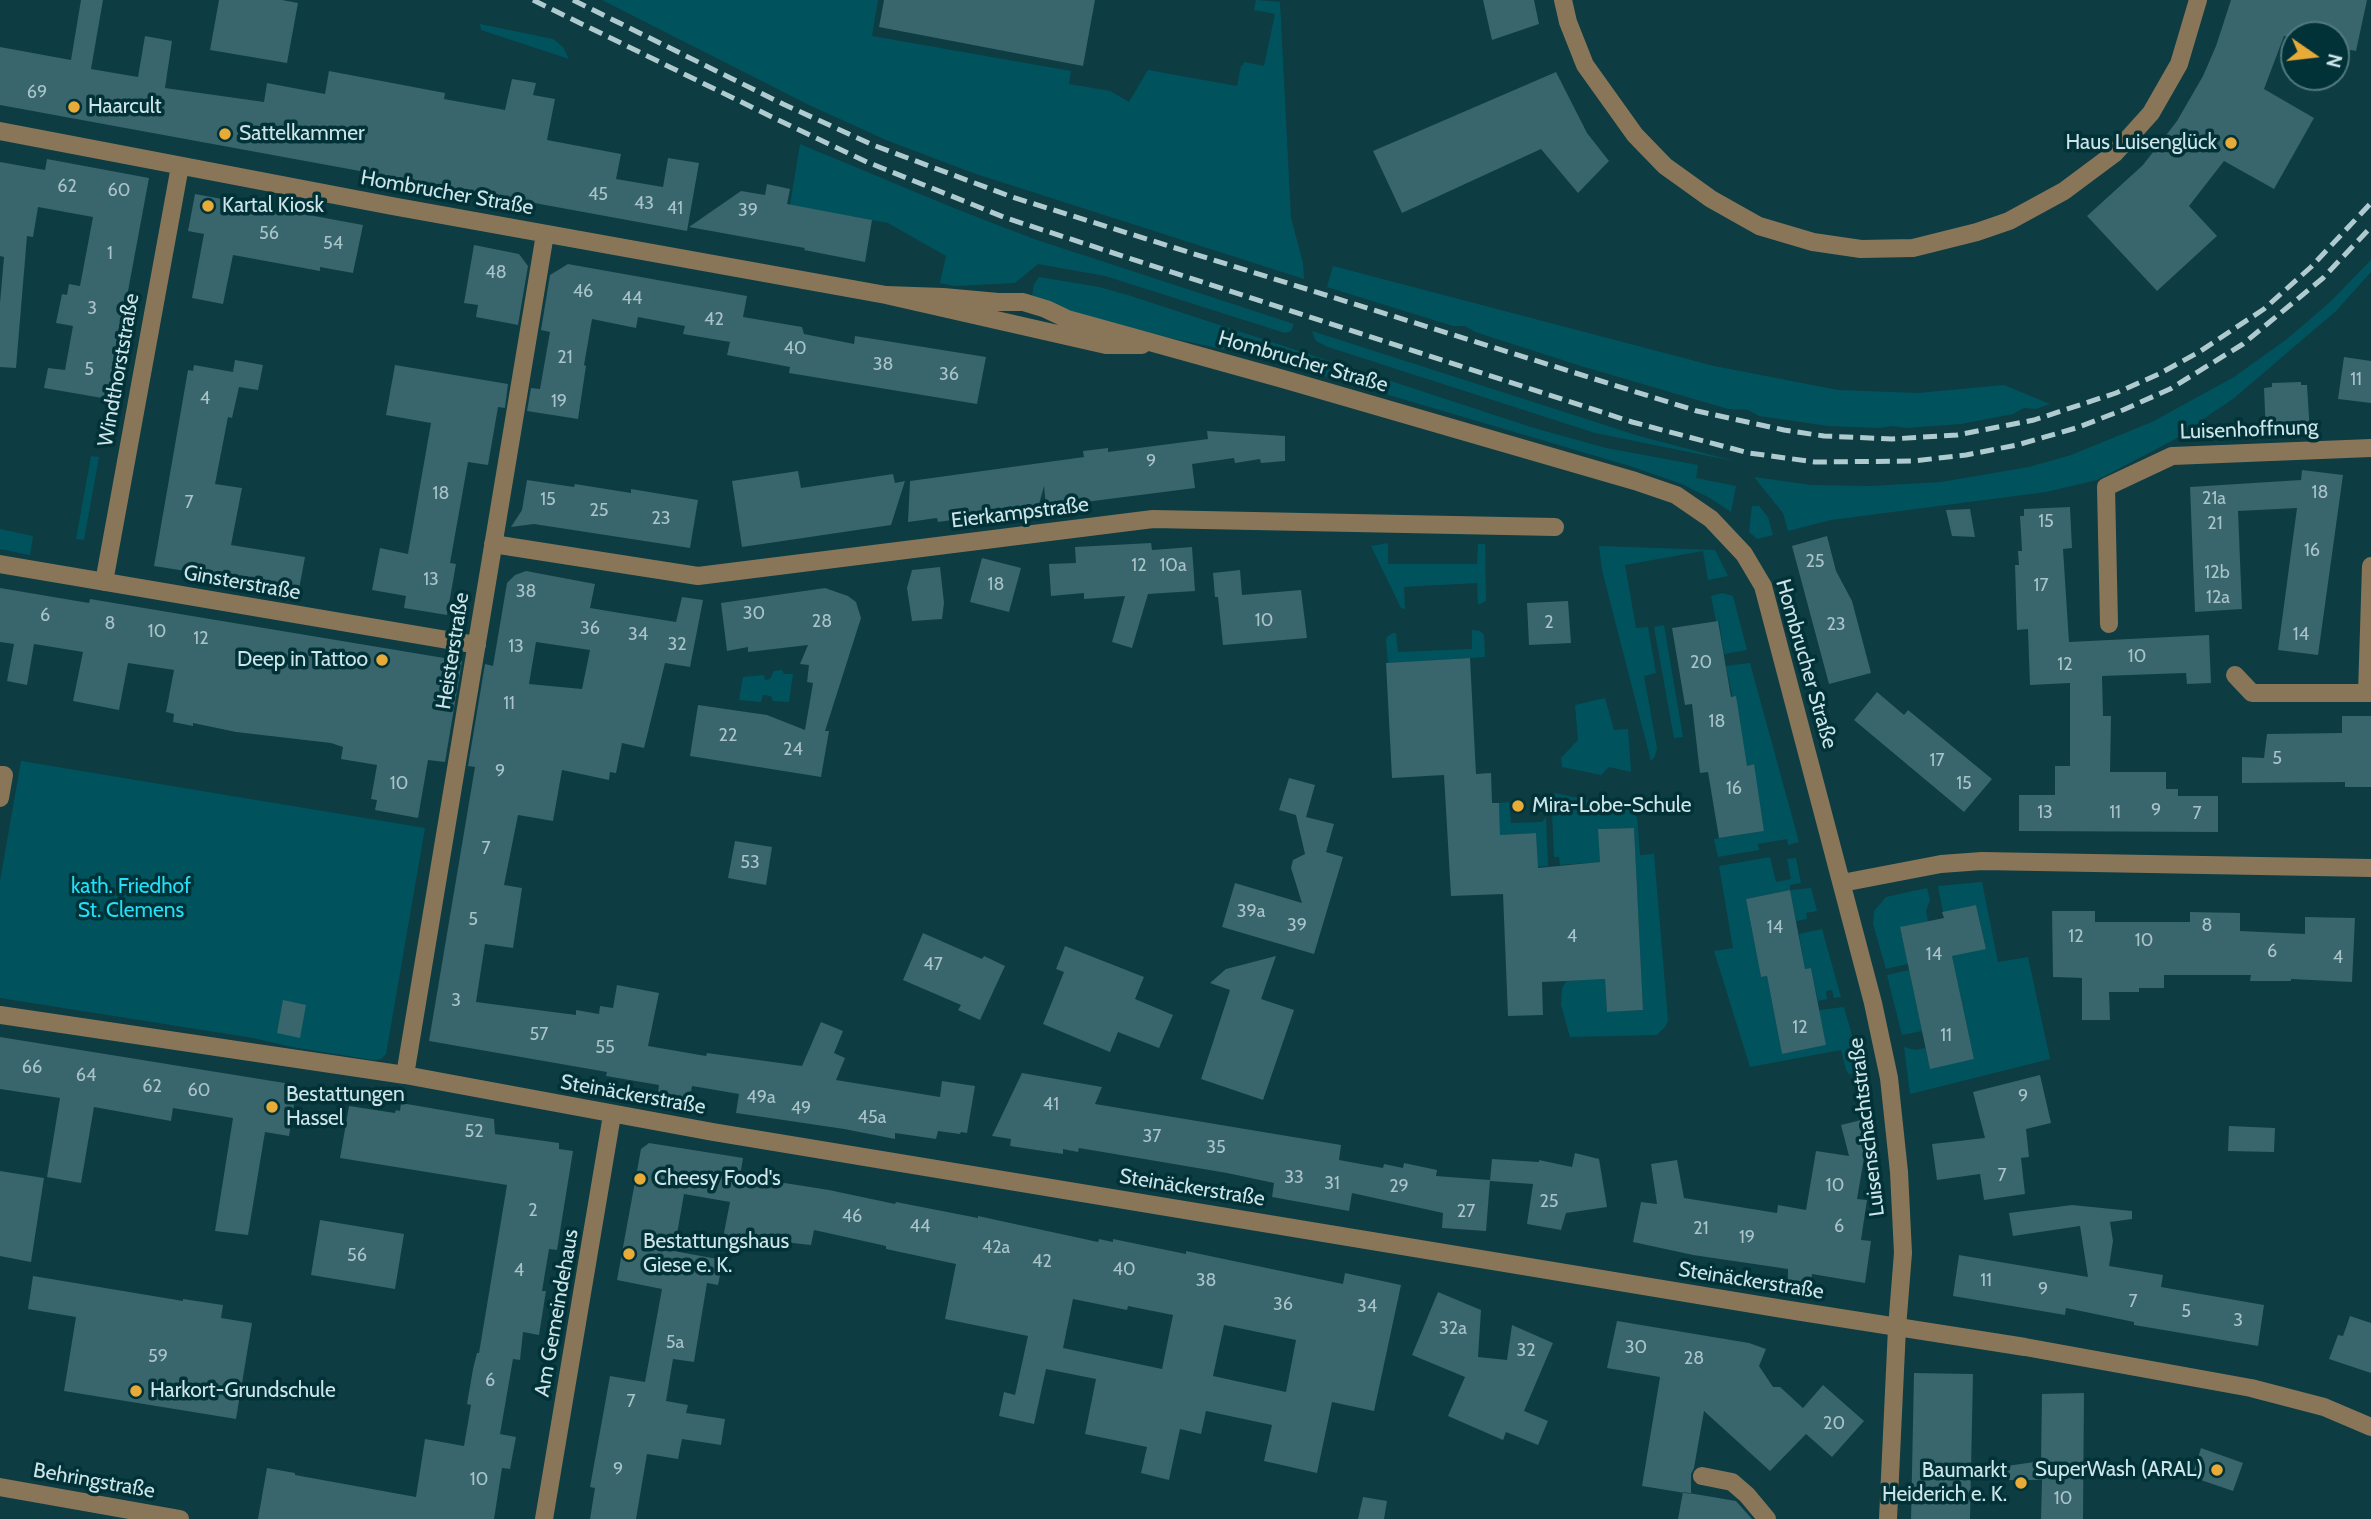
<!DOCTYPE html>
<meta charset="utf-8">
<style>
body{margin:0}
#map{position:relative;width:2371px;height:1519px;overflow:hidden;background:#0d3c43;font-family:Cabin,sans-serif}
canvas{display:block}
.north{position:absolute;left:2280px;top:21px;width:70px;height:70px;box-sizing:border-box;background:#003238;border:2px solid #52797e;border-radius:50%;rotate:104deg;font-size:19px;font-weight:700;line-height:28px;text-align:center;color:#cde4e8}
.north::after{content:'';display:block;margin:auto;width:24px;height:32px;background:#e9ab38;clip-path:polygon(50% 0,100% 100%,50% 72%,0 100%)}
</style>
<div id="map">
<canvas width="2371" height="1519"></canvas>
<div class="north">N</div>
</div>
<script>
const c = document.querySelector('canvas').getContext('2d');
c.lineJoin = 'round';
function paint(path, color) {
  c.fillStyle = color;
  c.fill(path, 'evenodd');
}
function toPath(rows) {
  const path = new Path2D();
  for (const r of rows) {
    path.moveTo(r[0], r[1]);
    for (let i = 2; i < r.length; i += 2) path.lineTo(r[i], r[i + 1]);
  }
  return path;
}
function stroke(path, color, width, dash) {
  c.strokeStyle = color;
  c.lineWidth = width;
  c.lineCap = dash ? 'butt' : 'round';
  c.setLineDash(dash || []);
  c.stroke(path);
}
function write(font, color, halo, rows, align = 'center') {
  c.font = font + ' Cabin,sans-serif';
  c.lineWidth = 7;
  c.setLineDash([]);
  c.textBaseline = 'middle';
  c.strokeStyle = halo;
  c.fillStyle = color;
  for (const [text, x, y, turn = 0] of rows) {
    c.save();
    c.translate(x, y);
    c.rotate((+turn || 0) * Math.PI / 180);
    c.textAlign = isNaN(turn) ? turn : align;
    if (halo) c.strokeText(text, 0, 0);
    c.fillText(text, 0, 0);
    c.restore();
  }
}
const green = toPath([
 [602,0,878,0,872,36,1071,71,1069,84,1110,91,1129,102,1148,70,1237,86,1241,66,1243,66,1244,62,1264,66,1275,14,1254,10,1256,0,1280,2,1291,218,1303,263,1304,279,973,173,886,140,809,105],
 [480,24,553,39,563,47,569,59,481,30],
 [800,144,956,209,1034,239,1294,324,1291,331,1285,333,1105,276,1038,264,1015,283,954,286,940,283,946,256,888,223,813,209,789,211],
 [2371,260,2371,272,2336,311,2233,399,2209,415,2185,434,2097,480,2046,492,1831,520,1788,531,1783,513,1754,477,1811,485,1870,486,1941,482,2029,467,2071,455,2152,422,2234,377,2287,339,2329,303],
 [1333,266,1714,366,1838,390,1918,393,2004,385,2050,404,2036,409,2024,408,2013,414,1961,424,1906,428,1893,426,1880,428,1828,426,1759,416,1748,410,1728,409,1581,366,1475,332,1465,326,1453,326,1327,287],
 [1039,277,1099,287,1131,296,1534,428,1606,448,1698,465,1696,478,1736,486,1731,512,1710,498,1682,484,1630,466,1263,358,1102,323,1032,296,1034,284],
 [1312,331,1639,436,1738,462,1595,433,1328,347,1316,341],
 [91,456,99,457,84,540,76,539],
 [1752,506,1759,506,1768,517,1773,535,1757,539,1749,532],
 [0,529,33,536,30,555,0,549],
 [1388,543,1388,564,1477,564,1478,544,1485,544,1486,601,1478,605,1477,583,1404,587,1405,609,1401,608,1371,546],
 [1599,546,1715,550,1728,576,1708,580,1703,551,1625,565,1636,628,1648,627,1656,673,1644,676,1657,748,1655,756,1651,761,1602,570],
 [1722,593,1733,596,1747,650,1724,654,1719,621,1716,621,1711,596],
 [1664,625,1683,737,1674,738,1654,627],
 [1472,630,1480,631,1484,635,1485,657,1388,663,1386,641,1387,637,1393,633,1396,633,1398,652,1472,649],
 [1750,663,1799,842,1788,845,1787,839,1758,844,1759,850,1718,857,1714,839,1764,831,1753,764,1747,766,1726,666],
 [782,670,784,674,793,674,789,702,773,701,771,696,763,695,761,702,739,700,743,677,764,675,765,680,770,679,774,671],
 [1605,698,1614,730,1628,729,1631,772,1609,767,1601,775,1562,767,1561,758,1578,740,1575,705],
 [21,761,425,828,386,1054,381,1059,373,1060,292,1047,253,1038,0,998,0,881],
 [1554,793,1628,808,1637,817,1640,855,1654,854,1668,1021,1665,1027,1657,1035,1570,1037,1561,1005,1562,989,1566,981,1605,979,1607,1012,1643,1010,1634,828,1599,829,1600,862,1560,865,1559,857,1554,857,1552,812,1546,811],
 [1509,802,1511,823,1542,822,1546,817,1548,866,1537,867,1536,833,1500,835,1499,803],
 [1770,857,1776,882,1791,879,1787,859,1796,858,1801,883,1790,885,1790,890,1811,888,1817,911,1806,913,1807,919,1796,921,1790,890,1746,899,1761,977,1767,976,1782,1054,1826,1045,1819,1010,1844,1007,1862,1072,1849,1074,1846,1070,1841,1050,1750,1067,1714,951,1733,948,1719,866],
 [1982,882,1998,962,2028,957,2050,1059,1910,1094,1904,1047,1915,1050,1925,1048,1930,1068,1974,1059,1952,956,1986,948,1976,905,1943,912,1938,886],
 [1927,888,1930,900,1926,911,1928,921,1900,928,1906,953,1912,963,1886,969,1873,924,1874,911,1886,897],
 [1822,929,1841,997,1834,998,1832,990,1826,991,1827,999,1818,1001,1811,968,1805,969,1799,934],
 [1909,970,1922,1031,1902,1035,1887,975]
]);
const building = toPath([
 [81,0,103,0,91,69,138,77,145,36,172,41,165,88,264,102,267,83,325,94,329,71,445,93,444,99,505,110,512,79,536,83,533,95,555,99,547,140,621,154,616,179,663,187,668,158,699,163,687,231,0,105,0,47,71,60],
 [219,0,282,0,298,3,287,63,210,50],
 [884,0,1095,0,1083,66,879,27],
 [1483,0,1534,0,1539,24,1492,40],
 [2231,0,2367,0,2356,51,2336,47,2336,35,2294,35,2294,38,2284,36,2264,89,2314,118,2274,189,2224,161,2189,206,2217,236,2157,291,2087,216,2143,165,2177,121,2203,76,2216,46],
 [1556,72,1587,133,1609,161,1578,193,1541,149,1402,213,1373,151],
 [47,159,149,178,108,399,44,388,48,368,65,370,73,326,56,323,62,294,67,295,69,284,80,286,93,217,38,207,33,237,27,236,16,368,0,367,0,303,4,257,0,256,0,162,45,170],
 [767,184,790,189,787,204,872,220,865,262,804,250,805,248,689,227,741,191,765,195],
 [195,194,363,225,353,273,320,267,320,271,233,255,223,304,192,298,204,234,188,231],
 [474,245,519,254,528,266,518,325,476,317,478,305,464,303],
 [568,264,747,296,743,317,802,327,804,334,854,344,855,336,986,357,977,404,789,373,790,367,727,355,730,342,683,334,685,326,638,317,636,328,592,319,584,365,586,366,578,419,527,411,531,388,540,389,550,332,541,330,550,275],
 [2344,357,2371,361,2371,403,2338,399],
 [235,360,263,365,258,390,239,387,232,418,228,417,215,484,242,488,231,545,305,557,299,589,154,566,188,370,193,371,194,365,233,372],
 [395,365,508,384,505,408,498,407,488,465,468,462,450,563,456,564,447,615,404,608,406,596,372,590,380,548,408,554,431,423,386,415],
 [2301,382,2301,385,2307,385,2310,433,2266,435,2264,388,2272,387,2272,383],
 [1207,431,1285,436,1285,461,1261,463,1260,459,1235,463,1234,458,1192,464,1195,488,1046,507,1044,486,1038,508,938,522,937,518,908,522,910,481,1084,457,1083,451,1108,448,1108,452,1208,439],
 [2302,470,2343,475,2318,655,2278,650,2297,508,2238,511,2242,609,2195,612,2190,487,2301,480],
 [798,471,801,488,893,474,895,483,905,481,891,525,742,547,732,481],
 [527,480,574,487,575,484,631,493,631,489,698,500,690,548,534,524,511,527,522,510],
 [2070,507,2072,548,2063,549,2069,642,2209,635,2211,683,2187,684,2186,673,2102,676,2103,716,2111,716,2110,772,2166,772,2166,789,2178,789,2178,796,2218,796,2218,832,2019,831,2019,795,2055,795,2055,766,2070,766,2070,683,2030,685,2028,629,2017,630,2015,565,2019,565,2018,551,2022,551,2020,516,2024,516,2024,509],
 [1970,509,1975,537,1952,536,1946,510],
 [1827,536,1836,571,1852,601,1871,673,1829,684,1792,546],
 [1151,543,1152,550,1192,547,1195,591,1148,594,1132,648,1112,642,1125,596,1084,599,1084,593,1051,596,1049,564,1076,563,1075,547],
 [982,558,1021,568,1009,612,970,602],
 [940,567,944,603,942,619,912,621,907,588,912,570],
 [1240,570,1242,595,1301,590,1307,638,1223,645,1218,597,1215,597,1213,573],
 [526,571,595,584,590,608,620,613,676,622,682,597,703,600,690,667,665,663,644,748,622,743,616,773,610,772,609,780,562,770,553,821,518,815,504,885,522,888,513,948,485,944,476,1002,576,1015,576,1010,599,1014,600,1006,613,1008,617,985,659,993,648,1046,706,1056,707,1053,802,1066,821,1022,843,1031,834,1053,845,1058,836,1080,940,1097,942,1081,975,1086,967,1133,961,1132,960,1134,938,1131,936,1139,895,1133,895,1139,844,1129,736,1113,739,1094,692,1086,689,1105,657,1100,659,1085,606,1076,607,1072,429,1041,475,767,468,766,485,664,493,666,507,583,515,575],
 [536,642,590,650,582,689,529,684],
 [0,588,89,603,90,599,462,661,445,762,428,760,418,818,375,810,377,800,371,799,377,765,341,759,343,747,331,743,236,732,193,723,193,726,173,722,174,714,166,712,174,670,128,663,119,710,73,701,83,652,34,644,27,685,7,681,14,644,0,642],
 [825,588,848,596,856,602,861,618,825,731,829,731,821,777,690,756,698,705,767,715,805,730,813,683,807,682,809,665,800,664,808,645,748,652,748,647,727,651,721,603],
 [1568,601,1571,643,1529,645,1527,603],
 [1718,621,1731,697,1736,696,1747,766,1754,764,1764,831,1719,838,1708,772,1700,773,1692,704,1685,705,1672,628],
 [1470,658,1476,774,1491,773,1492,803,1499,803,1500,835,1536,833,1538,868,1600,862,1598,829,1634,828,1643,1010,1607,1012,1605,979,1566,981,1542,982,1543,1015,1508,1016,1503,894,1451,896,1444,775,1392,778,1386,663],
 [1877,692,1904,715,1908,710,1992,779,1964,812,1854,720],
 [2342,716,2371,716,2371,787,2345,787,2345,782,2242,783,2242,757,2264,758,2267,734,2342,733],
 [1289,778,1315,785,1306,817,1334,824,1326,852,1343,857,1314,954,1222,927,1235,883,1302,903,1291,868,1293,860,1305,854,1296,815,1279,810],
 [735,841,772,847,766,885,728,878],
 [1790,890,1805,969,1811,968,1826,1045,1782,1054,1767,976,1761,977,1746,899],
 [1976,905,1986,949,1952,956,1974,1059,1930,1069,1900,927,1944,918,1942,912],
 [2052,911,2095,911,2095,922,2190,922,2190,912,2240,913,2240,931,2305,934,2305,917,2355,918,2352,982,2291,979,2291,981,2250,981,2251,975,2164,975,2164,988,2139,988,2139,992,2109,992,2110,1020,2082,1020,2082,978,2053,977],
 [923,933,982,959,984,956,1005,966,980,1020,958,1010,961,1005,903,980],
 [1065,946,1144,977,1135,999,1173,1015,1159,1048,1118,1032,1110,1052,1043,1024,1064,972,1056,969],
 [1276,956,1261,999,1294,1010,1263,1100,1201,1079,1230,990,1210,983,1226,969],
 [283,1000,306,1005,300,1038,277,1033],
 [0,1037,297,1085,289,1136,265,1132,248,1235,215,1231,233,1118,173,1108,171,1121,94,1107,81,1183,47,1177,60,1098,0,1089],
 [1022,1073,1102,1087,1095,1104,1341,1145,1339,1160,1383,1168,1384,1164,1403,1168,1404,1163,1437,1170,1436,1176,1490,1180,1486,1231,1442,1228,1443,1213,1352,1193,1349,1211,1272,1197,1274,1183,1227,1173,1079,1148,1078,1152,1063,1149,1063,1154,1010,1146,1011,1139,992,1136],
 [2040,1075,2051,1123,2026,1129,2029,1157,2021,1158,2025,1194,1984,1200,1980,1174,1937,1180,1932,1144,1985,1138,1973,1092],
 [401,1103,494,1119,495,1134,559,1143,559,1149,573,1151,557,1250,549,1249,542,1291,546,1291,539,1335,523,1332,520,1360,513,1359,500,1434,516,1437,510,1469,502,1468,494,1519,258,1519,267,1468,295,1473,295,1475,416,1497,425,1439,464,1446,471,1405,467,1404,473,1369,477,1353,479,1353,507,1185,340,1158,349,1106,395,1113,396,1110,400,1111],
 [1873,1117,1876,1148,1866,1146,1857,1199,1867,1200,1861,1240,1871,1241,1865,1283,1812,1274,1810,1290,1788,1286,1788,1269,1693,1255,1633,1242,1641,1202,1657,1204,1651,1164,1677,1160,1684,1198,1777,1213,1778,1205,1806,1210,1816,1151,1849,1156,1841,1125],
 [2229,1126,2275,1128,2274,1152,2228,1151],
 [649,1143,743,1158,740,1176,829,1190,895,1204,896,1202,978,1218,978,1216,1098,1242,1099,1239,1113,1242,1113,1239,1186,1254,1186,1251,1343,1284,1345,1273,1401,1285,1374,1411,1332,1402,1317,1473,1264,1461,1272,1425,1206,1411,1201,1434,1180,1429,1169,1480,1141,1473,1147,1447,1085,1434,1096,1379,1046,1369,1034,1424,999,1416,1004,1392,1015,1395,1028,1336,945,1319,956,1264,886,1249,886,1246,814,1230,811,1245,746,1238,744,1247,722,1243,730,1202,684,1194,674,1251,723,1260,718,1285,707,1283,694,1362,673,1359,666,1401,688,1405,686,1413,725,1419,721,1445,682,1439,678,1459,647,1454,636,1519,590,1519,595,1488,590,1487,610,1376,645,1382,662,1289,617,1280,641,1149],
 [1073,1299,1127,1310,1128,1306,1173,1315,1162,1369,1063,1348],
 [1224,1325,1296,1340,1286,1392,1213,1376],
 [1575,1153,1599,1159,1607,1207,1566,1213,1561,1230,1527,1224,1533,1184,1490,1181,1492,1159,1539,1162,1539,1160,1572,1167],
 [0,1171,44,1178,31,1262,0,1256],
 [2072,1205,2132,1211,2132,1219,2110,1222,2113,1241,2109,1266,2163,1275,2161,1287,2264,1305,2258,1346,2134,1325,2134,1322,2066,1308,2065,1315,1953,1296,1959,1255,2088,1277,2080,1226,2013,1236,2009,1213],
 [320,1220,404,1234,395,1289,311,1275],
 [33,1276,183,1301,183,1299,223,1305,221,1318,252,1323,236,1419,64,1391,76,1317,28,1309],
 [1438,1292,1481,1310,1478,1357,1507,1360,1512,1325,1553,1343,1524,1411,1548,1421,1538,1445,1506,1432,1503,1440,1448,1416,1465,1377,1412,1355],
 [2350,1316,2371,1323,2371,1373,2329,1359,2338,1335,2343,1336],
 [1617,1321,1749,1343,1766,1349,1759,1366,1773,1387,1780,1387,1803,1408,1823,1385,1864,1421,1832,1457,1806,1434,1770,1471,1704,1411,1694,1468,1691,1474,1691,1494,1642,1486,1660,1377,1607,1368],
 [1914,1373,1973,1374,1970,1519,1911,1519],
 [2084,1393,2083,1519,2041,1519,2042,1480,2001,1480,2000,1467,2041,1461,2042,1394],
 [2201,1448,2243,1463,2233,1491,2192,1477],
 [1683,1492,1736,1501,1752,1519,1678,1519],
 [1363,1497,1387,1501,1384,1519,1358,1519]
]);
const minor = toPath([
 [1563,0,1568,22,1585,65,1635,135,1665,166,1711,199,1759,226,1813,242,1861,249,1913,248,1977,232,2009,221,2064,191,2115,153,2151,113,2179,64,2198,0],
 [0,131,392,206,886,295,1106,345,1142,345],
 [886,295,943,297,998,302,1023,302,1046,309,1067,319,1283,379,1635,481,1676,495,1711,519,1744,554,1763,586,1873,1003,1889,1078,1899,1172,1903,1253,1897,1328,1888,1519],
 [493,544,698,576,1153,519,1555,527],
 [0,564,477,645],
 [104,582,180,166],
 [2109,624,2106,487,2172,456,2371,448],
 [2235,675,2252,693,2371,693],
 [2367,693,2371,566],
 [0,775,4,775,0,798],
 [1842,883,1941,864,1982,861,2371,868],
 [0,1015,405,1075,713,1132,1783,1309,2025,1347,2251,1388,2324,1407,2371,1427],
 [405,1075,545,234],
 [1702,1476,1732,1482,1747,1495,1767,1519],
 [0,1487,180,1519],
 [544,1519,612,1115]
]);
const rail = toPath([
 [533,0,778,120,867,162,1006,218,1632,422,1749,453,1815,462,1913,461,1966,455,2017,445,2076,428,2123,410,2170,389,2243,344,2323,278,2371,227],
 [573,0,783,104,873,145,1012,197,1697,411,1784,430,1824,436,1892,439,1957,435,2034,420,2116,393,2159,374,2199,352,2264,309,2311,267,2371,203]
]);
const markers = [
 [74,107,7,"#e9ab38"],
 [225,134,7,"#e9ab38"],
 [2231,143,7,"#e9ab38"],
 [208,206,7,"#e9ab38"],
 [382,660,7,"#e9ab38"],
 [1518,806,7,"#e9ab38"],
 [272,1107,7,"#e9ab38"],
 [640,1179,7,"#e9ab38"],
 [629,1254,7,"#e9ab38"],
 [136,1391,7,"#e9ab38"],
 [2217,1470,7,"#e9ab38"],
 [2021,1483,7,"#e9ab38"]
];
const numberNames = [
 ["69",37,93],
 ["62",67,187],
 ["60",119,191],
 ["45",598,195],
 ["43",644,204],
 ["41",675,209],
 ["39",748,211],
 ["56",269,234],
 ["54",333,244],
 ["1",110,254],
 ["48",496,273],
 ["46",583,292],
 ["44",632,299],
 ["3",92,309],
 ["42",714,320],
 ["40",795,349],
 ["21",565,358],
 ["38",883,365],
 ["5",89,370],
 ["36",949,375],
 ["11",2356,380],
 ["4",205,399],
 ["19",559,402],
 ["9",1151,462],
 ["18",2320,493],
 ["18",441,494],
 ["21a",2214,499],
 ["15",548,500],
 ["7",189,503],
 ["25",599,511],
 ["23",661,519],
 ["15",2046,522],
 ["21",2215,524],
 ["16",2312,551],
 ["25",1815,562],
 ["12",1139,566],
 ["10a",1173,566],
 ["12b",2217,573],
 ["13",431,580],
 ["18",996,585],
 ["17",2041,586],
 ["38",526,592],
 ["12a",2218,598],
 ["30",754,614],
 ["6",45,616],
 ["10",1264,621],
 ["28",822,622],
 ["2",1549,623],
 ["8",110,624],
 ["23",1836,625],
 ["36",590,629],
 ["10",157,632],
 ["34",638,635],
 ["14",2301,635],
 ["12",201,639],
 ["32",677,645],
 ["13",516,647],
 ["10",2137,657],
 ["20",1701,663],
 ["12",2065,665],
 ["11",509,704],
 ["18",1717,722],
 ["22",728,736],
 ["24",793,750],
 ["5",2277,759],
 ["17",1937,761],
 ["9",500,772],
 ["10",399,784],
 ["15",1964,784],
 ["16",1734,789],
 ["9",2156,811],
 ["13",2045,813],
 ["11",2115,813],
 ["7",2197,814],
 ["7",486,849],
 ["53",750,863],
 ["39a",1251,912],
 ["5",473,920],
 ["39",1297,926],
 ["8",2207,926],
 ["14",1775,928],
 ["4",1572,937],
 ["12",2076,937],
 ["10",2144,941],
 ["6",2272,952],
 ["14",1934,955],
 ["4",2338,958],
 ["47",933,965],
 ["3",456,1001],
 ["12",1800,1028],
 ["57",539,1035],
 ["11",1946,1036],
 ["55",605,1048],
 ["66",32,1068],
 ["64",86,1076],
 ["62",152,1087],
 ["60",199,1091],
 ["9",2023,1097],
 ["49a",761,1098],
 ["41",1051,1105],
 ["49",801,1109],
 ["45a",872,1118],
 ["52",474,1132],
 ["37",1152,1137],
 ["35",1216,1148],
 ["7",2002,1176],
 ["33",1294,1178],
 ["31",1332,1184],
 ["10",1835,1186],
 ["29",1399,1187],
 ["25",1549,1202],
 ["2",533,1211],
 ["27",1466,1212],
 ["46",852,1217],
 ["44",920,1227],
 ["6",1839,1227],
 ["21",1701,1229],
 ["19",1747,1238],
 ["42a",996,1248],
 ["56",357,1256],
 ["42",1042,1262],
 ["40",1124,1270],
 ["4",519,1271],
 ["38",1206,1281],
 ["11",1986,1281],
 ["9",2043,1290],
 ["7",2133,1302],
 ["36",1283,1305],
 ["34",1367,1307],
 ["5",2186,1312],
 ["3",2238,1321],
 ["32a",1453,1329],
 ["5a",675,1343],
 ["30",1636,1348],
 ["32",1526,1351],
 ["59",158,1357],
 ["28",1694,1359],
 ["6",490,1381],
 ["7",631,1402],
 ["20",1834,1424],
 ["9",618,1470],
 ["10",479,1480],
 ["10",2063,1499]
];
const poiNames = [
 ["Haarcult",88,107],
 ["Sattelkammer",239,134],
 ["Haus Luisenglück",2217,143,"right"],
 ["Kartal Kiosk",222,206],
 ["Deep in Tattoo",368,660,"right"],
 ["Mira-Lobe-Schule",1532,806],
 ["Bestattungen",286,1095],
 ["Hassel",286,1119],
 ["Cheesy Food's",654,1179],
 ["Bestattungshaus",643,1242],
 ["Giese e. K.",643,1266],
 ["Harkort-Grundschule",150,1391],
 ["SuperWash (ARAL)",2203,1470,"right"],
 ["Baumarkt",2007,1471,"right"],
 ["Heiderich e. K.",2007,1495,"right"]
];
const streetNames = [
 ["Hombrucher Straße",447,193,10],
 ["Hombrucher Straße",1303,362,16],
 ["Windthorststraße",119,370,-80],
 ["Luisenhoffnung",2249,430,-2],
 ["Eierkampstraße",1020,513,-7],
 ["Ginsterstraße",242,583,10],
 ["Heisterstraße",453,651,-81],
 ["Hombrucher Straße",1806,664,74],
 ["Steinäckerstraße",633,1095,10],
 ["Luisenschachtstraße",1867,1127,-97],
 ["Steinäckerstraße",1192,1188,9],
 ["Steinäckerstraße",1751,1281,9],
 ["Am Gemeindehaus",557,1313,-80],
 ["Behringstraße",94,1481,10]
];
const parkNames = [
 ["kath. Friedhof",131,887],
 ["St. Clemens",131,911]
];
paint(green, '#00535d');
paint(building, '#39656c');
stroke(minor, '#897658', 18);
stroke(rail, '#b0cbcf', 5, [14, 7]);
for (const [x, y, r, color] of markers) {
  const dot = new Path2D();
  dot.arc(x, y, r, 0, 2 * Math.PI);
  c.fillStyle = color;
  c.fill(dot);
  stroke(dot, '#003238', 2.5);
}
write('18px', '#a8c4c9', null, numberNames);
write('21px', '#cde4e8', '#003238', poiNames, 'left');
write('21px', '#cde4e8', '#003238', streetNames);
write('21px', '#24dff7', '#003238', parkNames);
</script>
